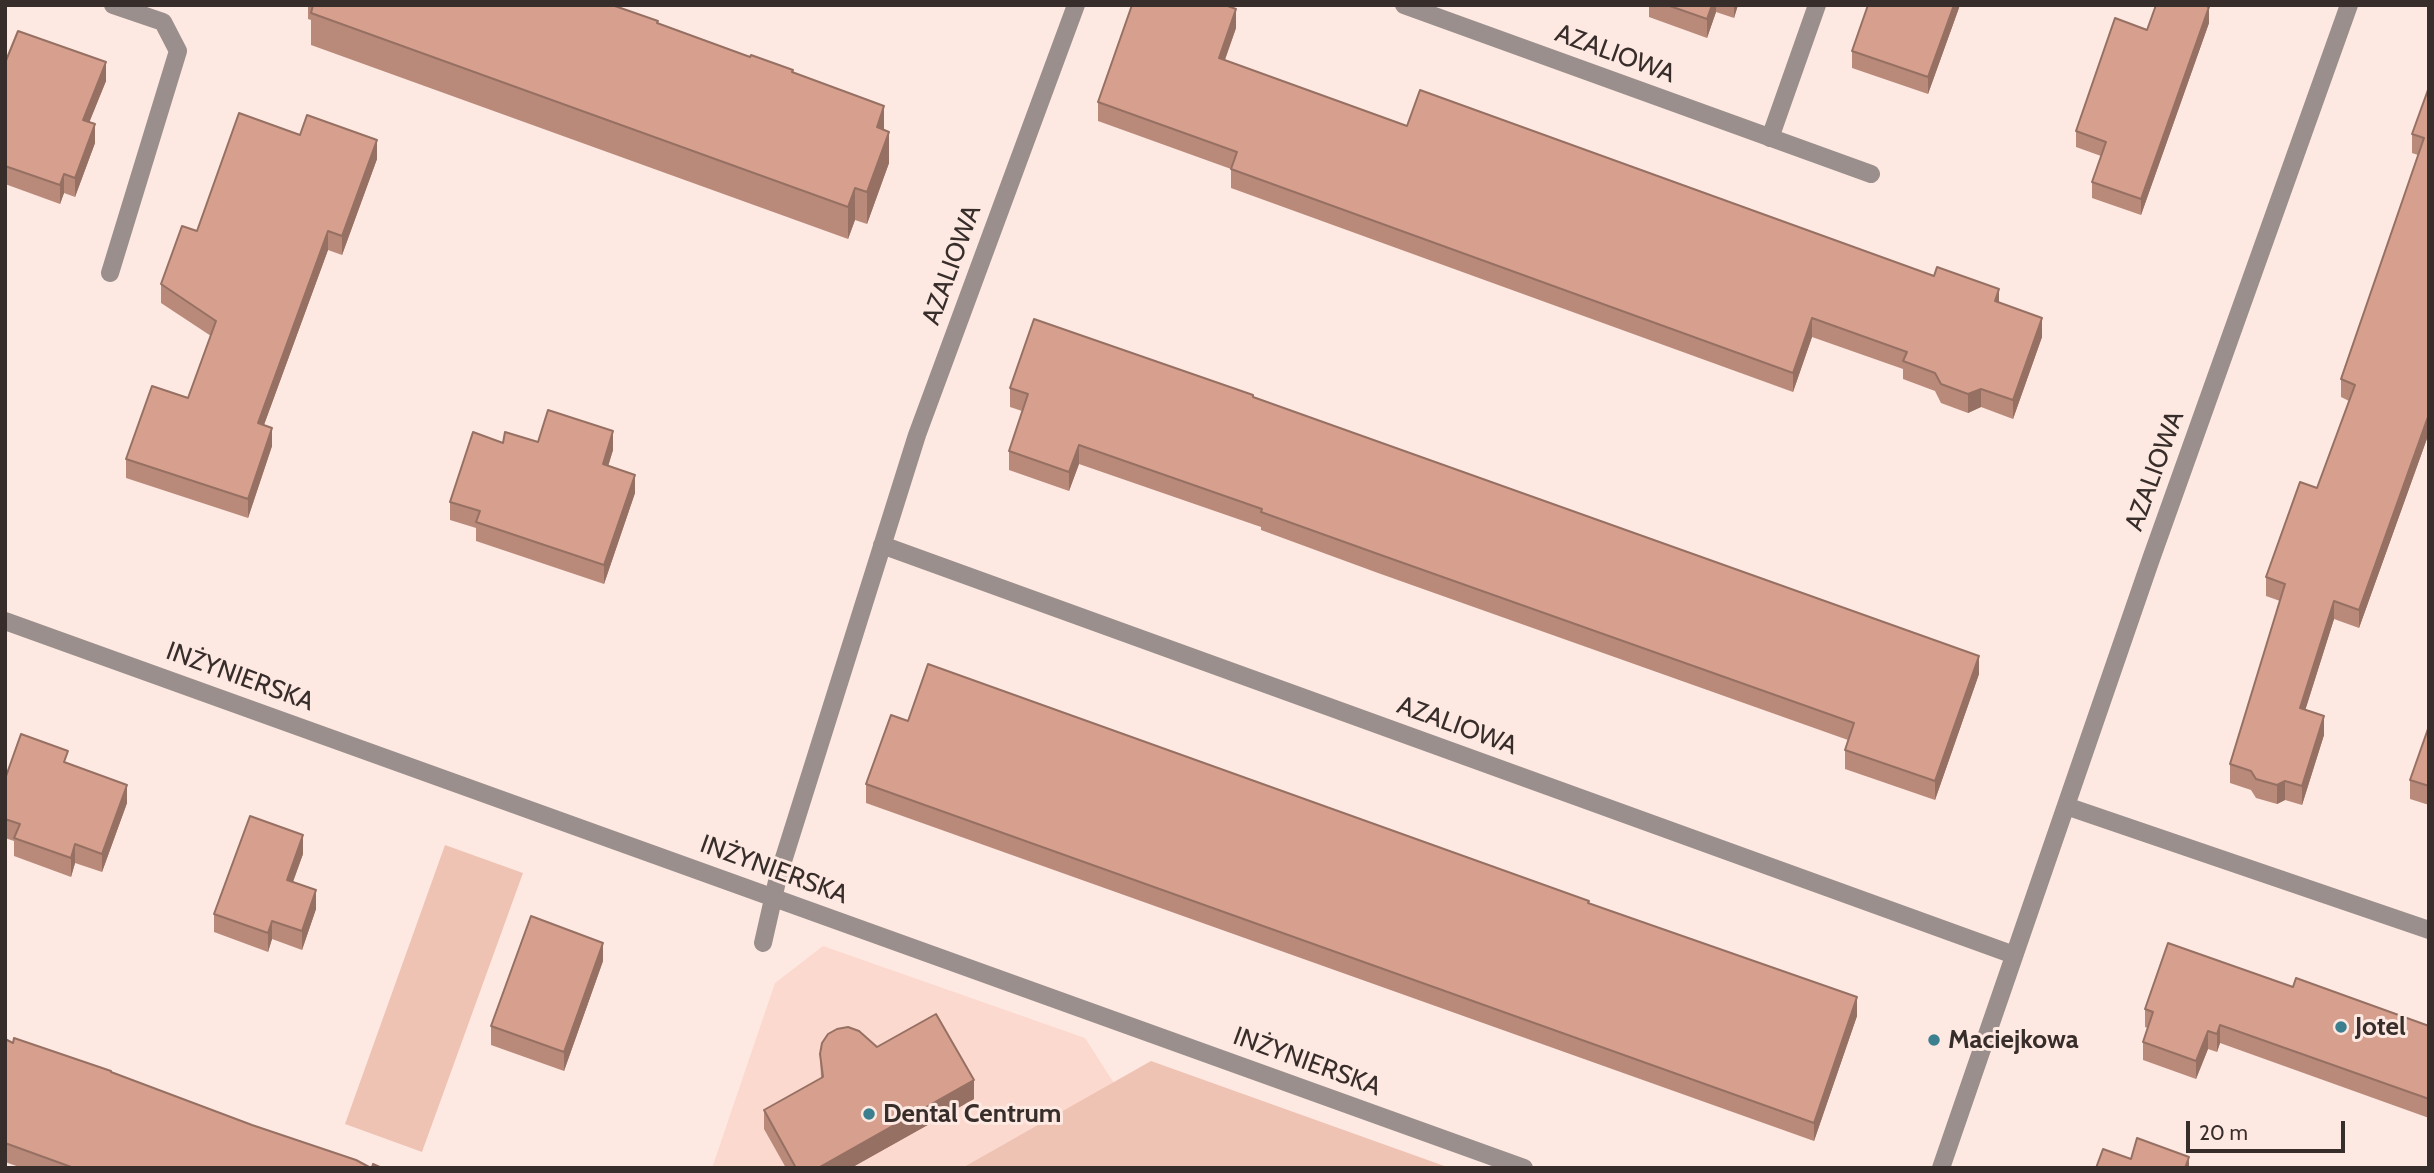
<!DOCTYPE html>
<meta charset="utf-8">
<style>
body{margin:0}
#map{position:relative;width:2434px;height:1173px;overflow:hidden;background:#fee9e2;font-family:Cabin,sans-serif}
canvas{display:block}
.frame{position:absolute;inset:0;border:7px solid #372d2a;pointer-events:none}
.scale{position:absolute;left:2186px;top:1121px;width:159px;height:32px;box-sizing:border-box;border:4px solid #372d2a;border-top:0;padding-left:9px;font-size:21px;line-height:24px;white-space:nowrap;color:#372d2a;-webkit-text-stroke:5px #fee9e2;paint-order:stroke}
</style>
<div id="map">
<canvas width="2434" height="1173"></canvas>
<div class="frame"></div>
<div class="scale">20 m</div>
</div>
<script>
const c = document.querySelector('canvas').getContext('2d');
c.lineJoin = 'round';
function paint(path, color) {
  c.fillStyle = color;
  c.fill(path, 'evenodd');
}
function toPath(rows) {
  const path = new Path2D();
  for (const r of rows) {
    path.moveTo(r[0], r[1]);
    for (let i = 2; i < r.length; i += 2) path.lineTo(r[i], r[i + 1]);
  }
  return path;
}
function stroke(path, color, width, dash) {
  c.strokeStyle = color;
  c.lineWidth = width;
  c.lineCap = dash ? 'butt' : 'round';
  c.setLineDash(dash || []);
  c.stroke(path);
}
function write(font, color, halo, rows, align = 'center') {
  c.font = font + ' Cabin,sans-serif';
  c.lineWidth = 6;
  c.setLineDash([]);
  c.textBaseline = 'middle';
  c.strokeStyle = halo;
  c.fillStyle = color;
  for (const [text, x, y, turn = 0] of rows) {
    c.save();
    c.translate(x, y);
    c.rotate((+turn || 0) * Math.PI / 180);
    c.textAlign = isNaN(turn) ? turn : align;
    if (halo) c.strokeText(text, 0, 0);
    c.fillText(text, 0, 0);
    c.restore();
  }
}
const built = toPath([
 [823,946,1085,1038,1114,1083,962,1168,712,1168,775,983]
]);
const green = toPath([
 [445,845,523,873,422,1152,345,1124],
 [1151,1061,1450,1168,962,1168]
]);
const minor = toPath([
 [1404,5,1871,174],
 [1770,138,1817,5],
 [110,273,178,51,163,22,113,5],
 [882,545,2014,955],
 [5,621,1524,1168],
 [2066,806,2429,930],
 [763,943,778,877,917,435,1076,5],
 [1941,1168,2151,559,2349,5]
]);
const wall = toPath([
 [308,5,612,5,658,23,793,72,884,130,889,163,867,224,855,220,848,239,311,45,311,20,308,19],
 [1649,5,1738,5,1734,18,1716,12,1707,38,1649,17],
 [1868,5,1960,5,1928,94,1852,68,1852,51],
 [2209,23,2141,215,2092,198,2092,182,2101,156,2076,147,2076,131,2147,30],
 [1236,28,1225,60,1407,126,1999,302,2042,337,2013,419,1981,407,1968,413,1941,403,1935,391,1903,379,1903,369,1812,337,1793,392,1231,188,1231,169,1098,121,1098,102],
 [5,63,106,81,89,122,95,143,75,197,64,193,60,204,5,184],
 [2429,87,2429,433,2359,628,2334,619,2305,710,2324,735,2302,805,2285,800,2277,804,2256,798,2251,790,2230,783,2230,764,2280,601,2266,596,2266,577,2317,488,2349,401,2341,397,2341,379,2418,155,2412,153,2412,134],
 [300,135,377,159,342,255,328,250,264,425,272,446,248,518,126,478,126,459,188,398,211,336,161,303,161,284,197,231],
 [1010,388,1253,397,1979,674,1935,800,1845,769,1845,750,1848,740,1378,573,1261,530,1261,527,1079,464,1069,491,1009,470,1009,451,1022,411,1010,407],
 [538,442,613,450,608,466,635,493,604,584,476,541,476,528,450,520,450,502,503,443],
 [908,721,1589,903,1857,1016,1814,1141,866,803,866,784],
 [2429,726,2429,805,2410,799,2410,780],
 [68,764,127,803,102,872,75,863,71,877,14,856,14,841,5,838,5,779],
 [303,854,293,882,316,909,302,950,272,939,268,952,214,932,214,914],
 [603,961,564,1071,491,1045,491,1026],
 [2293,987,2429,1026,2429,1118,2220,1043,2217,1052,2208,1049,2196,1079,2143,1060,2143,1042,2148,1028,2145,1027,2145,1009],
 [5,1039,13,1043,111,1073,371,1168,22,1168,5,1162],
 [877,1047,974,1099,851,1168,786,1168,764,1129,764,1110,821,1078,820,1054]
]);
const shadedWall = toPath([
 [1712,5,1716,5,1716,12,1707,38,1707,19],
 [1734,5,1738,5,1734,18],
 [1954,5,1960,5,1928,94,1928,77],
 [2209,7,2209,23,2141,215,2141,199],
 [1236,9,1236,28,1219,76,1219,58],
 [106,62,106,81,83,138,83,120],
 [884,106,884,137,877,127],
 [95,124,95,143,75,197,75,178],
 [889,132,889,163,867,224,867,192],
 [377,140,377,159,342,255,342,236],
 [64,174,64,193,60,204,60,185],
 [855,188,855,220,848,239,848,207],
 [328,231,328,250,258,441,258,423],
 [1999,289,1999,307,1995,301],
 [1812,318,1812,337,1793,392,1793,373],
 [2042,318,2042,337,2013,419,2013,400],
 [1981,389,1981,407,1968,413,1968,394],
 [2429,414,2429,433,2359,628,2359,610],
 [272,428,272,446,248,518,248,499],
 [613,431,613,450,603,483,603,464],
 [1079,445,1079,464,1069,491,1069,472],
 [635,475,635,493,604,584,604,565],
 [2334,601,2334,619,2300,727,2300,708],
 [1979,656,1979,674,1935,800,1935,781],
 [2324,716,2324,735,2302,805,2302,786],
 [2285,781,2285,800,2277,804,2277,785],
 [127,785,127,803,102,872,102,854],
 [303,835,303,854,287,898,287,880],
 [75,844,75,863,71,877,71,858],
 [316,890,316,909,302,950,302,931],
 [272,921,272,939,268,952,268,933],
 [603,943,603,961,564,1071,564,1052],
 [1857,997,1857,1016,1814,1141,1814,1123],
 [2220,1025,2220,1043,2217,1052,2217,1034],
 [2208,1031,2208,1049,2196,1079,2196,1061],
 [974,1080,974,1099,851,1168,818,1168],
 [2189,1157,2189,1168,2185,1168]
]);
const building = toPath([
 [313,5,612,5,658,21,657,23,750,57,751,55,793,70,792,72,884,106,877,127,889,132,867,192,855,188,848,207,311,13,313,5],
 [1132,5,1225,5,1236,9,1219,58,1407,126,1420,90,1934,276,1937,267,1999,289,1995,301,2042,318,2013,400,1981,389,1968,394,1941,384,1935,373,1903,361,1907,352,1812,318,1793,373,1231,169,1237,152,1098,102,1132,5],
 [1667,5,1712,5,1707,19,1667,5],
 [1868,5,1954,5,1928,77,1852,51,1868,5],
 [2156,5,2204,5,2209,7,2141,199,2092,182,2106,142,2076,131,2115,18,2147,30,2156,5],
 [18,31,106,62,83,120,95,124,75,178,64,174,60,185,5,166,5,63,18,31],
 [2429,87,2429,414,2359,610,2334,601,2300,708,2324,716,2302,786,2285,781,2277,785,2256,779,2251,771,2230,764,2285,584,2266,577,2300,482,2317,488,2355,385,2341,379,2424,138,2412,134,2429,87],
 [239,113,300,135,307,115,377,140,342,236,328,231,258,423,272,428,248,499,126,459,152,386,188,398,216,321,161,284,182,226,197,231,239,113],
 [1034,319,1253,395,1253,397,1979,656,1935,781,1845,750,1854,723,1378,554,1261,512,1262,509,1079,445,1069,472,1009,451,1028,394,1010,388,1034,319],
 [548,410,613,431,603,464,635,475,604,565,476,522,480,511,450,502,473,432,503,443,505,432,538,442,548,410],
 [928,664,1589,901,1588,903,1857,997,1814,1123,866,784,891,715,908,721,928,664],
 [2429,726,2429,786,2410,780,2429,726],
 [21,734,68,751,64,762,127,785,102,854,75,844,71,858,14,838,20,824,5,819,5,779,21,734],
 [250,816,303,835,287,880,316,890,302,931,272,921,268,933,214,914,250,816],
 [531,916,603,943,564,1052,491,1026,531,916],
 [2168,943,2293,987,2296,978,2429,1026,2429,1099,2220,1025,2217,1034,2208,1031,2196,1061,2143,1042,2153,1012,2145,1009,2168,943],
 [936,1014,974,1080,818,1168,796,1168,764,1110,823,1077,820,1054,822,1043,828,1034,837,1029,848,1027,859,1031,877,1047,936,1014],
 [14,1038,111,1071,111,1072,252,1125,356,1160,371,1168,74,1168,5,1143,5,1039,13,1043,14,1038],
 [2137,1138,2189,1157,2185,1168,2096,1168,2103,1149,2131,1159,2137,1138],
 [373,1164,382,1168,372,1168,373,1164]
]);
const markers = [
 [2341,1027,7,"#3c808f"],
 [1934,1040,7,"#3c808f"],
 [869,1114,7,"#3c808f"]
];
const streetNames = [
 ["AZALIOWA",1615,54,20],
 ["AZALIOWA",952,265,-70],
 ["AZALIOWA",2155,471,-70],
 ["INŻYNIERSKA",240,677,20],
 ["AZALIOWA",1457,726,20],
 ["INŻYNIERSKA",774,870,20],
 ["INŻYNIERSKA",1307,1062,20]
];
const poiNames = [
 ["Jotel",2355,1027],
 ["Maciejkowa",1948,1040],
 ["Dental Centrum",883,1114]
];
paint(built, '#fcd9ce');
paint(green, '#efc3b4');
stroke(minor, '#9a8f8c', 18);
paint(wall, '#b98a7a');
paint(shadedWall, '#967063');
paint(building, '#d7a08e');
stroke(building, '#967063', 2);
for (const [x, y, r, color] of markers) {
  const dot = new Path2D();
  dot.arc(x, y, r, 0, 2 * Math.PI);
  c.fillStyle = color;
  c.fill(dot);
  stroke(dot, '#fee9e2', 2.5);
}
write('26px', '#372d2a', '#fee9e2', streetNames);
write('bold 26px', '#372d2a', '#fee9e2', poiNames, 'left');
</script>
